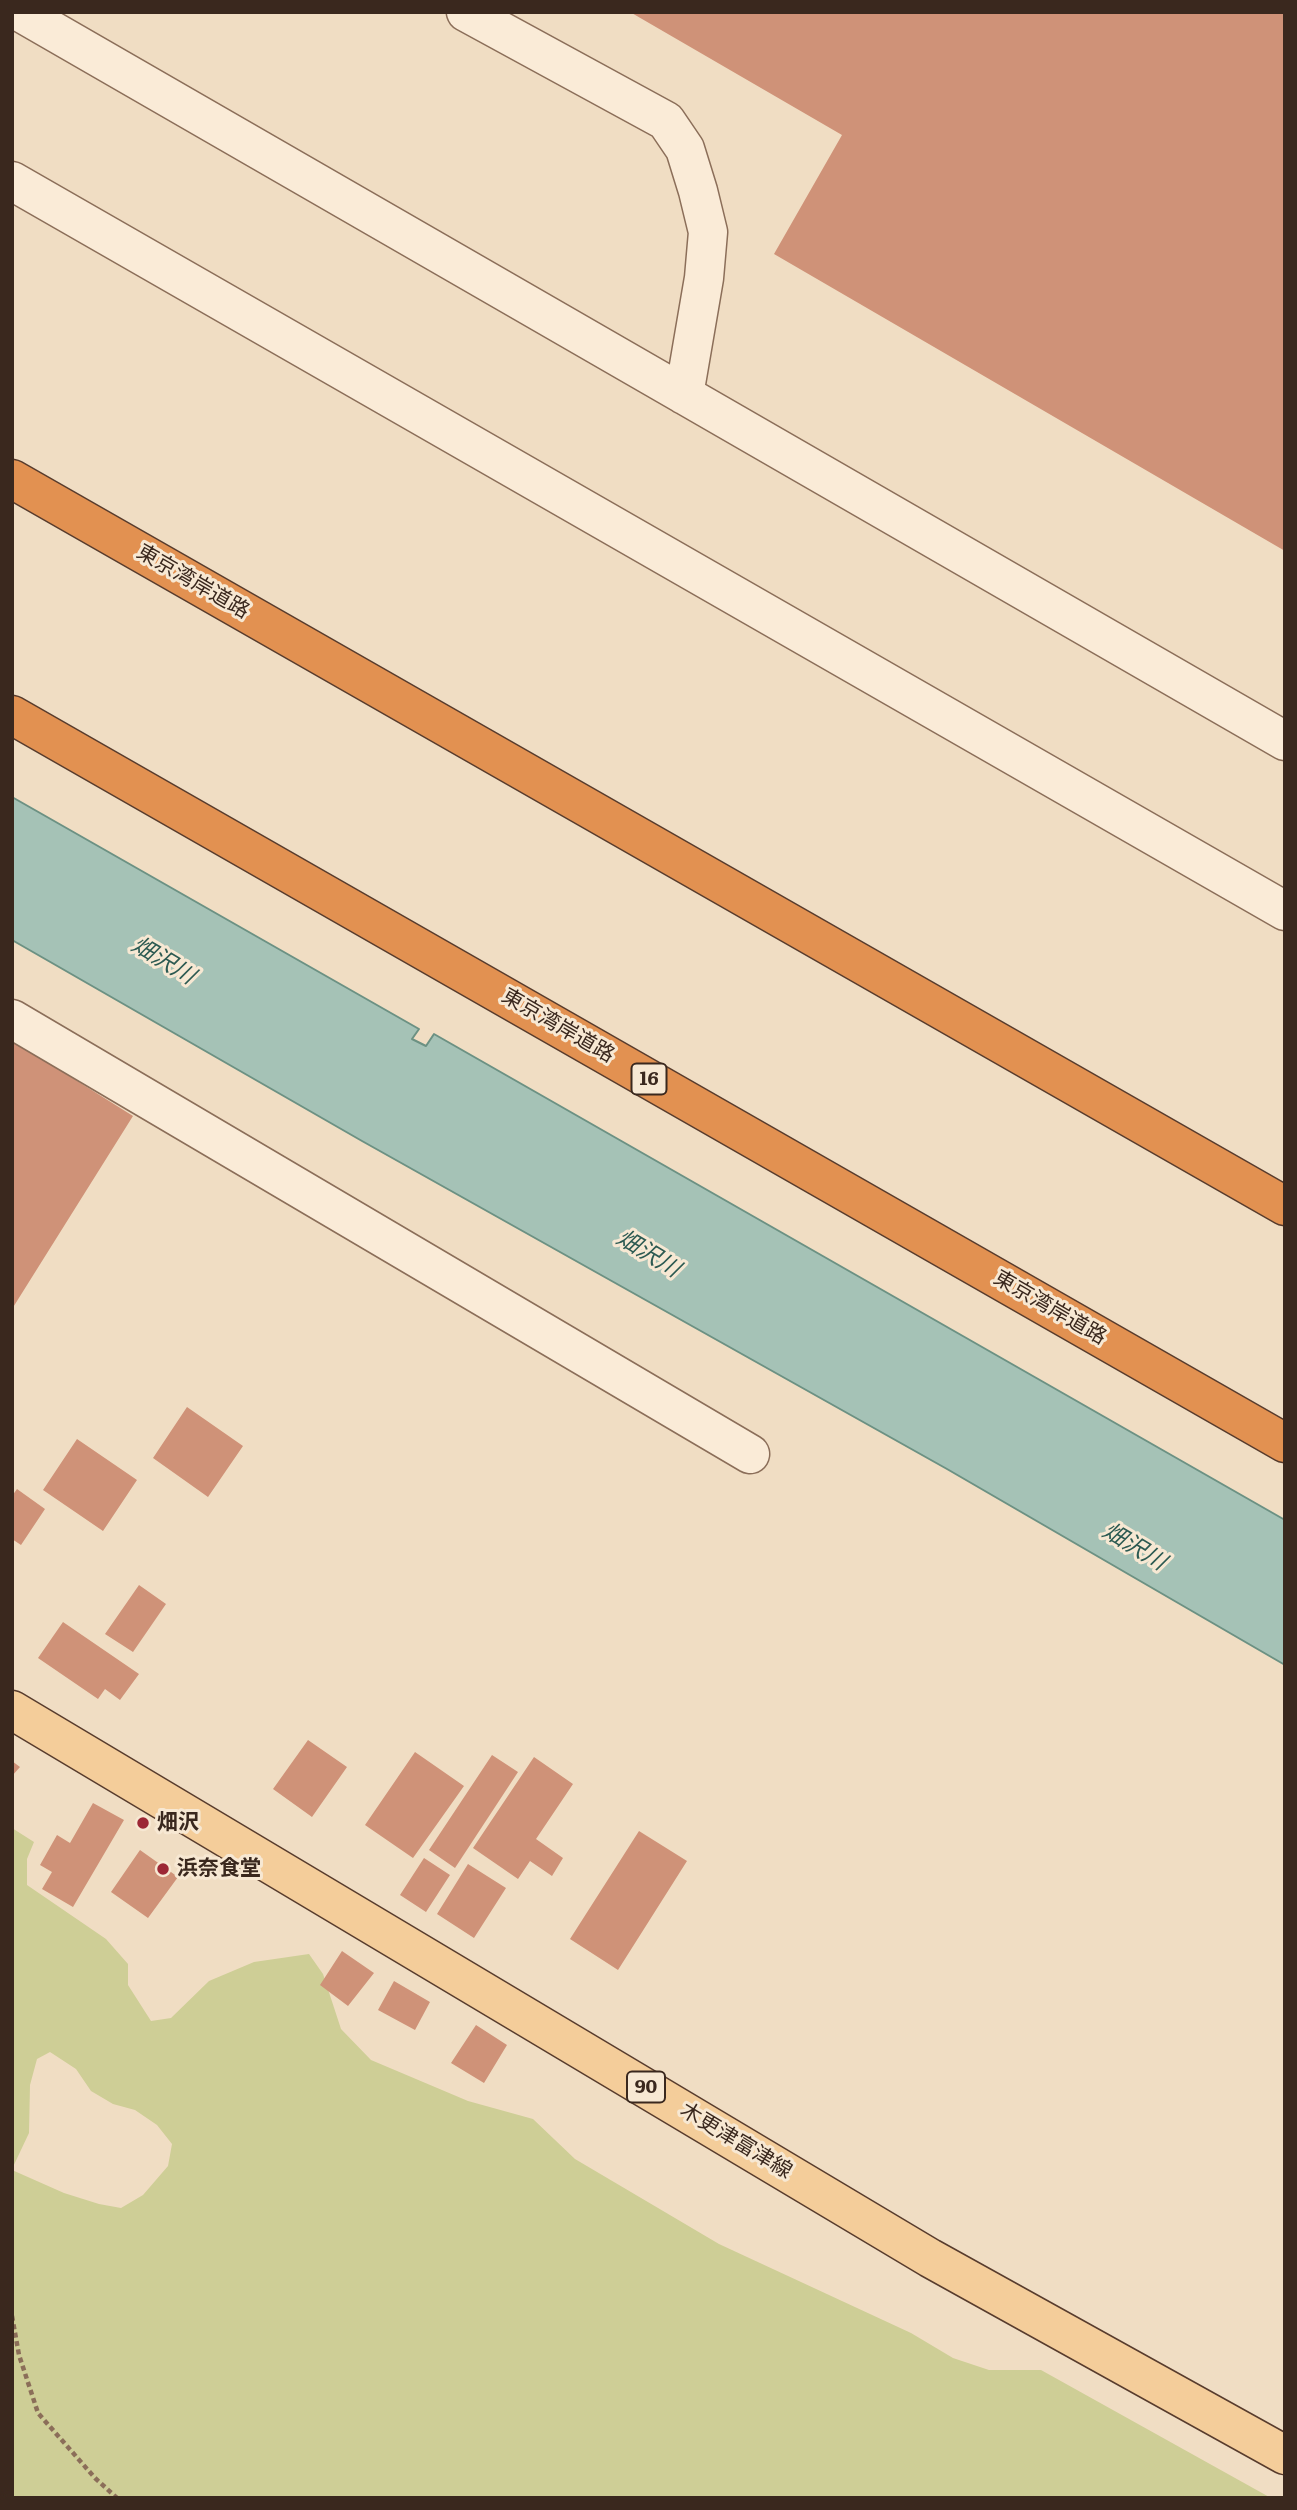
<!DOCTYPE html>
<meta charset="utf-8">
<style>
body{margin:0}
#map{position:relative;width:1297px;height:2510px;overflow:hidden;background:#f0ddc3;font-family:Literata,serif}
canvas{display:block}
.frame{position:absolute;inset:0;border:14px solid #3a281e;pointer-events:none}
</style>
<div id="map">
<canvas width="1297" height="2510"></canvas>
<div class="frame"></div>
</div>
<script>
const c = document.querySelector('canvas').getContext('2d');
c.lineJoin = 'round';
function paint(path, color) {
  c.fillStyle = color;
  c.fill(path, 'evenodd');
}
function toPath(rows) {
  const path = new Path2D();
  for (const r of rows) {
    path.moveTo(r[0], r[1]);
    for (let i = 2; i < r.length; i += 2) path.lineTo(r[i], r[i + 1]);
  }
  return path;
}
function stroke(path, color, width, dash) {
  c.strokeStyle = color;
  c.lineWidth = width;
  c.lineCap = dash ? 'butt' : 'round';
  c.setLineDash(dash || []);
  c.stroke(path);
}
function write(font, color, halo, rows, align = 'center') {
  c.font = font + ' Literata,"Noto Sans JP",serif';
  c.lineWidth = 6;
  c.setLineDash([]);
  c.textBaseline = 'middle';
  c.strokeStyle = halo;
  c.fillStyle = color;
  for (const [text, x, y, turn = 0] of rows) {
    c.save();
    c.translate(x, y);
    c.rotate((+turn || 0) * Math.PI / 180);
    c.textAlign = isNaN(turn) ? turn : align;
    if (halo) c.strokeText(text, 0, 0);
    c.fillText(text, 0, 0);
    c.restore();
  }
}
const green = toPath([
 [12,1828,34,1842,27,1859,27,1885,106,1939,128,1964,128,1985,151,2021,171,2018,209,1981,254,1962,309,1954,323,1974,341,2029,371,2060,468,2101,533,2119,575,2159,719,2244,911,2333,953,2358,989,2370,1041,2370,1271,2498,12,2498,12,2170,64,2193,99,2204,121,2208,143,2195,168,2166,172,2144,157,2125,135,2110,113,2104,91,2091,76,2069,50,2052,37,2059,30,2085,29,2133,12,2169]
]);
const water = toPath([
 [12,797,419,1029,412,1039,426,1046,434,1034,1285,1520,1285,1665,947,1469,362,1141,12,940,12,797]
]);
const building = toPath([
 [630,12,1285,12,1285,551,774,254,842,135],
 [12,1040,133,1116,12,1309],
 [187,1407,243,1446,208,1497,153,1458],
 [77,1439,137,1480,103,1531,43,1490],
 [17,1489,45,1509,21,1545,12,1539,12,1496],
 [139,1585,166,1604,133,1652,105,1634],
 [63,1622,139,1674,120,1700,105,1689,98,1699,38,1658],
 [308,1740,347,1767,312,1817,273,1789],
 [415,1752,464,1786,413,1858,365,1825],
 [492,1755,518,1772,455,1868,429,1850],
 [534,1757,573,1784,536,1839,563,1858,552,1876,530,1861,518,1879,473,1848],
 [12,1761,20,1767,12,1776],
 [93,1803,124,1820,73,1907,42,1889,52,1872,40,1865,57,1835,70,1843],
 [639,1831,687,1861,618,1970,570,1939],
 [140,1850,178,1877,148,1918,111,1892],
 [424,1858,450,1875,426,1912,400,1895],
 [468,1864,506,1888,474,1938,437,1914],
 [342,1951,374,1973,348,2006,320,1985],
 [394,1981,430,2002,415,2030,378,2010],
 [476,2025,507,2045,484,2083,451,2063]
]);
const path = toPath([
 [12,2316,19,2355,38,2413,95,2478,117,2498]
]);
const minor = toPath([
 [20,12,1285,741],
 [466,12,666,121,685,149,698,191,708,232,704,278,684,395],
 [12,181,1285,911],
 [12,1019,750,1454]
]);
const major = toPath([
 [12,1710,930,2258,1285,2455]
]);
const highway = toPath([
 [12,479,1285,1206],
 [12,715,1285,1443]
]);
const markers = [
 [143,1823,7,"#9c2735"],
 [163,1869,7,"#9c2735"]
];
const shields = [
 [649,1079,35],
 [646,2087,38]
];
const shieldNames = [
 ["16",649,1079],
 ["90",646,2087]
];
const streetNames = [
 ["東京湾岸道路",193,582,30],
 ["東京湾岸道路",558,1026,30],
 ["東京湾岸道路",1050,1308,30],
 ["木更津富津線",736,2141,31]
];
const poiNames = [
 ["畑沢",157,1823],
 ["浜奈食堂",177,1869]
];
const waterNames = [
 ["畑沢川",163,961,31],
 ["畑沢川",648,1254,31],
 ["畑沢川",1134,1547,31]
];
paint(green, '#cece96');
paint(water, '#a5c2b6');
stroke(water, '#6c9183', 2);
paint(building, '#cf9278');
stroke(minor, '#8b6e59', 41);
stroke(major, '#583c2d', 41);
stroke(highway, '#583c2d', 41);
stroke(path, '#8b6e59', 4.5, [5, 3.5]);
stroke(minor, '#faebd7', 38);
stroke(major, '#f4cd9a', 38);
stroke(highway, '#e29151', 38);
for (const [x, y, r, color] of markers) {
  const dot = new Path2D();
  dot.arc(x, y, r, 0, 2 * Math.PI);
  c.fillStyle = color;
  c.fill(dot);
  stroke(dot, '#f7e8d3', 2.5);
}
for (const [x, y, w] of shields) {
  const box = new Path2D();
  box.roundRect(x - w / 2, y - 15.5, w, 31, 5);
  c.fillStyle = '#f7e8d3';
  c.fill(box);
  stroke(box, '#3a281e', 2);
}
write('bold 19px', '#3a281e', null, shieldNames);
write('21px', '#3a281e', '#f7e8d3', streetNames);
write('bold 21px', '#3a281e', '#f7e8d3', poiNames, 'left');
write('italic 23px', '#2c5a52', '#f7e8d3', waterNames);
</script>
